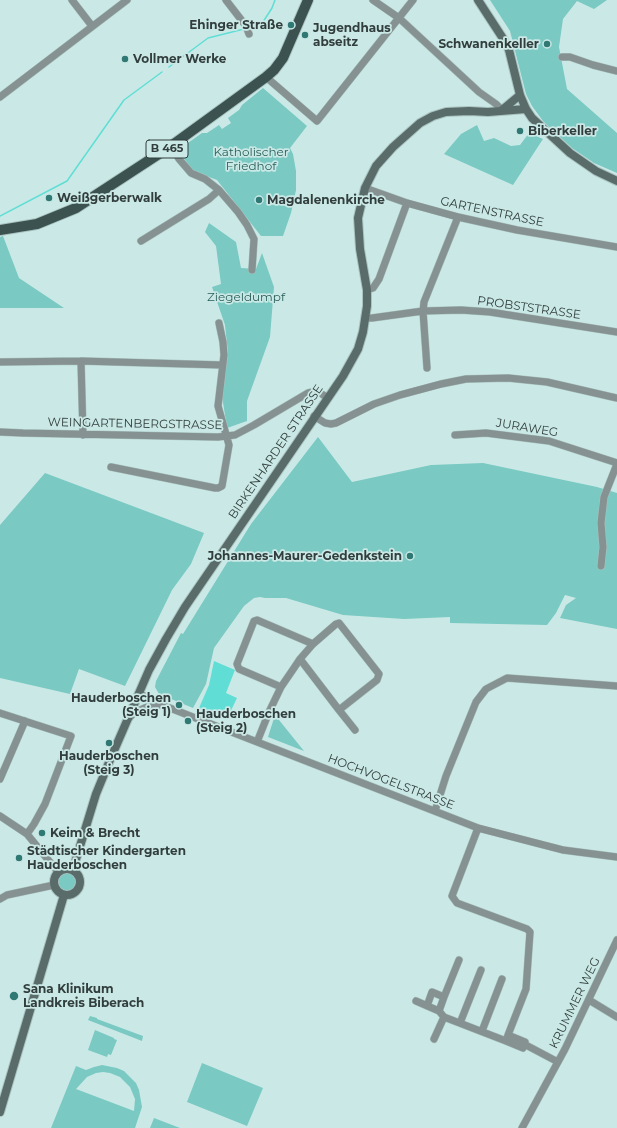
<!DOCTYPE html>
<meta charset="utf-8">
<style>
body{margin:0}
canvas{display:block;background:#cae9e6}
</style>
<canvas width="617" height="1128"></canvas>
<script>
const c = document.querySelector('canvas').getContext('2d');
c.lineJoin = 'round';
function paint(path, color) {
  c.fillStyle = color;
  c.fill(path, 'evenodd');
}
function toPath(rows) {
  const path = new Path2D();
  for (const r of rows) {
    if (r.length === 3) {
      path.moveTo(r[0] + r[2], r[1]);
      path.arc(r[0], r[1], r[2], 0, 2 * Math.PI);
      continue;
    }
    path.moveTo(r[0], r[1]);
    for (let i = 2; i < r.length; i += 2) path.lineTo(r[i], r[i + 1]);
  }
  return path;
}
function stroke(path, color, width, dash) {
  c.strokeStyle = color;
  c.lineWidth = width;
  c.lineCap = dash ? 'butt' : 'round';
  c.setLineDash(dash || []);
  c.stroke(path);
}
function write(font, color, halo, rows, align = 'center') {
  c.font = font + ' Montserrat,sans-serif';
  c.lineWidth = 3.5;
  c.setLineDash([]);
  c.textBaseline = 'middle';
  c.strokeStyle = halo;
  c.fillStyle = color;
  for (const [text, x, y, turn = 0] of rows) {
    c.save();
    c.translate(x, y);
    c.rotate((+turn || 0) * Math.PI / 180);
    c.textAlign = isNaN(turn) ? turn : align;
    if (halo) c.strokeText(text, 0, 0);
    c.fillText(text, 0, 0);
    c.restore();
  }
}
const green = toPath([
 [490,0,607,0,594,9,577,1,563,19,559,47,567,89,617,133,617,173,594,163,572,148,543,121,532,106,526,94,510,31],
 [263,88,307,126,290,148,293,154,296,171,296,190,291,213,283,236,261,236,217,180,193,171,178,150,202,133,207,133,219,125,222,129,231,123,228,118,239,110,242,105],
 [477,125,484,141,494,138,511,146,520,145,529,133,543,139,513,185,444,154,461,134],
 [209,223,236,242,241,268,256,269,262,253,274,287,270,337,247,401,247,421,227,428,222,396,228,353,225,325,212,287,221,284,216,246,205,232],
 [3,236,19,278,64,308,0,308,0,237],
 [318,437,352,482,431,465,483,463,597,487,617,493,617,629,560,618,566,605,576,598,565,595,556,613,547,625,450,623,450,617,404,619,343,615,286,598,265,598,260,597,254,598,244,606,214,648,206,684,193,708,159,694,155,687,156,681,181,633,183,634,251,524],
 [45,473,204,533,191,564,172,590,125,686,79,669,70,694,0,678,0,525],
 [275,715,304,751,268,737],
 [68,881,10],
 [90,1016,97,1018,97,1019,143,1036,142,1041,88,1020],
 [95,1030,114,1038,114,1039,117,1040,111,1055,108,1054,107,1057,88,1050],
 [202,1063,263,1088,247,1126,187,1102],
 [102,1065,117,1068,124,1071,136,1083,139,1090,142,1107,135,1128,51,1128,76,1066,86,1070,94,1067],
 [103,1072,110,1073,120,1077,130,1087,135,1099,134,1111,76,1089,87,1077,96,1073],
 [154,1118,180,1128,150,1128]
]);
const water = toPath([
 [214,661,235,670,226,693,237,698,227,719,199,708,209,685]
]);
const stream = toPath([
 [250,28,261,25,272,8,275,0],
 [169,67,208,38,244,29],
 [0,216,67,181,124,100,162,72]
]);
const minor = toPath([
 [72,0,92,26],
 [226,0,246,26,249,34],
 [373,0,399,18,479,92,496,104,502,110],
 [562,57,570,57,593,65,617,71],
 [266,77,317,121,413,0],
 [0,97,127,0],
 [171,146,179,159,191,173,205,179,219,190,238,212,247,225,254,239,252,270],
 [365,188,407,203,458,217,517,230,617,247],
 [141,241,209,199,219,190],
 [367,290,373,288,379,279,407,203],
 [366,318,372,318,423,311,461,310,490,312,617,332],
 [81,361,83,435],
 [0,362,81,361,222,365],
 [427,368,423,311,424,302,458,217],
 [314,416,325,423,331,424,336,423,374,404,400,395,441,384,466,379,508,378,547,382,617,398],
 [0,432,23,433,218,437,235,435,254,425,308,393,317,391,328,398],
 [455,435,486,433,549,441,617,463],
 [111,467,215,488,218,488,222,486,229,445,218,406,224,355,223,342,219,323],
 [601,566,603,547,601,523,604,497,617,464],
 [281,687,239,669,237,664,254,621,257,620,313,644],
 [139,693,157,703,478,828,563,850,617,857],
 [339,710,355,730],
 [0,713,71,736,45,804,34,824,27,834],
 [129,718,134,713,147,707,161,705],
 [257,742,269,712,281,687,294,668,300,659,313,644,336,624,339,623,379,674,377,680,339,710,300,659],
 [0,779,25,721],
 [435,811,446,776,476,702,486,689,507,678,617,686],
 [0,816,27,834,58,872],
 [478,828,452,896,457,903,527,929,530,932,526,989,508,1035],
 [0,899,7,895,54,885],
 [444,997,459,960],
 [589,1000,617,1017],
 [416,1001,439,1011,444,1017,506,1041,508,1035,525,1042,524,1044,558,1062],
 [427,1006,432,992,444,997,439,1011],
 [460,1023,481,970],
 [482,1031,502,979],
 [434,1039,444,1017],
 [506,1041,523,1048,524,1044],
 [522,1128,565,1049,617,940]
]);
const secondary = toPath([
 [478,0,504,40,509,50,520,95,526,109,532,118,570,153,596,171,617,181],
 [502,110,520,95],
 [67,882,13],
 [73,869,96,794,110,760,149,670,166,639,185,607,343,376,358,349,363,332,367,306,367,290,360,249,358,218,365,188,376,166,393,147,420,123,433,116,446,112,469,111,488,112,526,109],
 [0,1112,64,895]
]);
const primary = toPath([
 [0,230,37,224,76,208,171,146,266,77,274,70,283,58,308,0]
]);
const markers = [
 [291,25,4,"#307873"],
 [305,35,4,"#307873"],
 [547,44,4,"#307873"],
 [125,59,4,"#307873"],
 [520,131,4,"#307873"],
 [49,198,4,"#307873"],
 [259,200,4,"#307873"],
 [410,556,4,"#307873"],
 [179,705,4,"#307873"],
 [188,721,4,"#307873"],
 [109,743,4,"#307873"],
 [42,833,4,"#307873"],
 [19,858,4,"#307873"],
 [14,996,5,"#307873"]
];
const shields = [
 [167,149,42]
];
const shieldNames = [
 ["B 465",167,149]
];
const poiNames = [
 ["Ehinger Straße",283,25,"right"],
 ["Jugendhaus",313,28],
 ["abseitz",313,42],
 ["Schwanenkeller",539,44,"right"],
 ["Vollmer Werke",133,59],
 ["Biberkeller",528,131],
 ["Weißgerberwalk",57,198],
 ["Magdalenenkirche",267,200],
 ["Johannes-Maurer-Gedenkstein",402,556,"right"],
 ["Hauderboschen",171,698,"right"],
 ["(Steig 1)",171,712,"right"],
 ["Hauderboschen",196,714],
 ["(Steig 2)",196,728],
 ["Hauderboschen",109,756,"center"],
 ["(Steig 3)",109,770,"center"],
 ["Keim & Brecht",50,833],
 ["Städtischer Kindergarten",27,851],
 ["Hauderboschen",27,865],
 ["Sana Klinikum",23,989],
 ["Landkreis Biberach",23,1003]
];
const parkNames = [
 ["Katholischer",251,152],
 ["Friedhof",251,166],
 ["Ziegeldumpf",246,297]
];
const streetNames = [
 ["GARTENSTRASSE",492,212,12],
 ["PROBSTSTRASSE",529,308,8],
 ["WEINGARTENBERGSTRASSE",135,424,1],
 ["JURAWEG",527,428,9],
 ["BIRKENHARDER STRASSE",276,452,-56],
 ["HOCHVOGELSTRASSE",391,782,21],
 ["KRUMMER WEG",575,1003,-64]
];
paint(green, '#7ac9c3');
paint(water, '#60ded5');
stroke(stream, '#60ded5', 1.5);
stroke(minor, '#a9c3c1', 8);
stroke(secondary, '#a9c3c1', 10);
stroke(primary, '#a9c3c1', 12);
stroke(minor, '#869291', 7);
stroke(secondary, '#5a6c6a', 8);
stroke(primary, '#3b5250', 10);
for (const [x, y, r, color] of markers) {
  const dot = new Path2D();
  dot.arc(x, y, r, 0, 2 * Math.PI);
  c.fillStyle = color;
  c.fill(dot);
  stroke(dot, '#cae9e6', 1.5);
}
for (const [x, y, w] of shields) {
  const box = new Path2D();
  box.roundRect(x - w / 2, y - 9, w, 18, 3);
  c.fillStyle = '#cae9e6';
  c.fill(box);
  stroke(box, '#323e3d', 1);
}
write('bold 11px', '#323e3d', null, shieldNames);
write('bold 12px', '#323e3d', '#cae9e6', poiNames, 'left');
write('12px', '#295e5a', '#cae9e6', parkNames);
write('12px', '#323e3d', '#cae9e6', streetNames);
</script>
